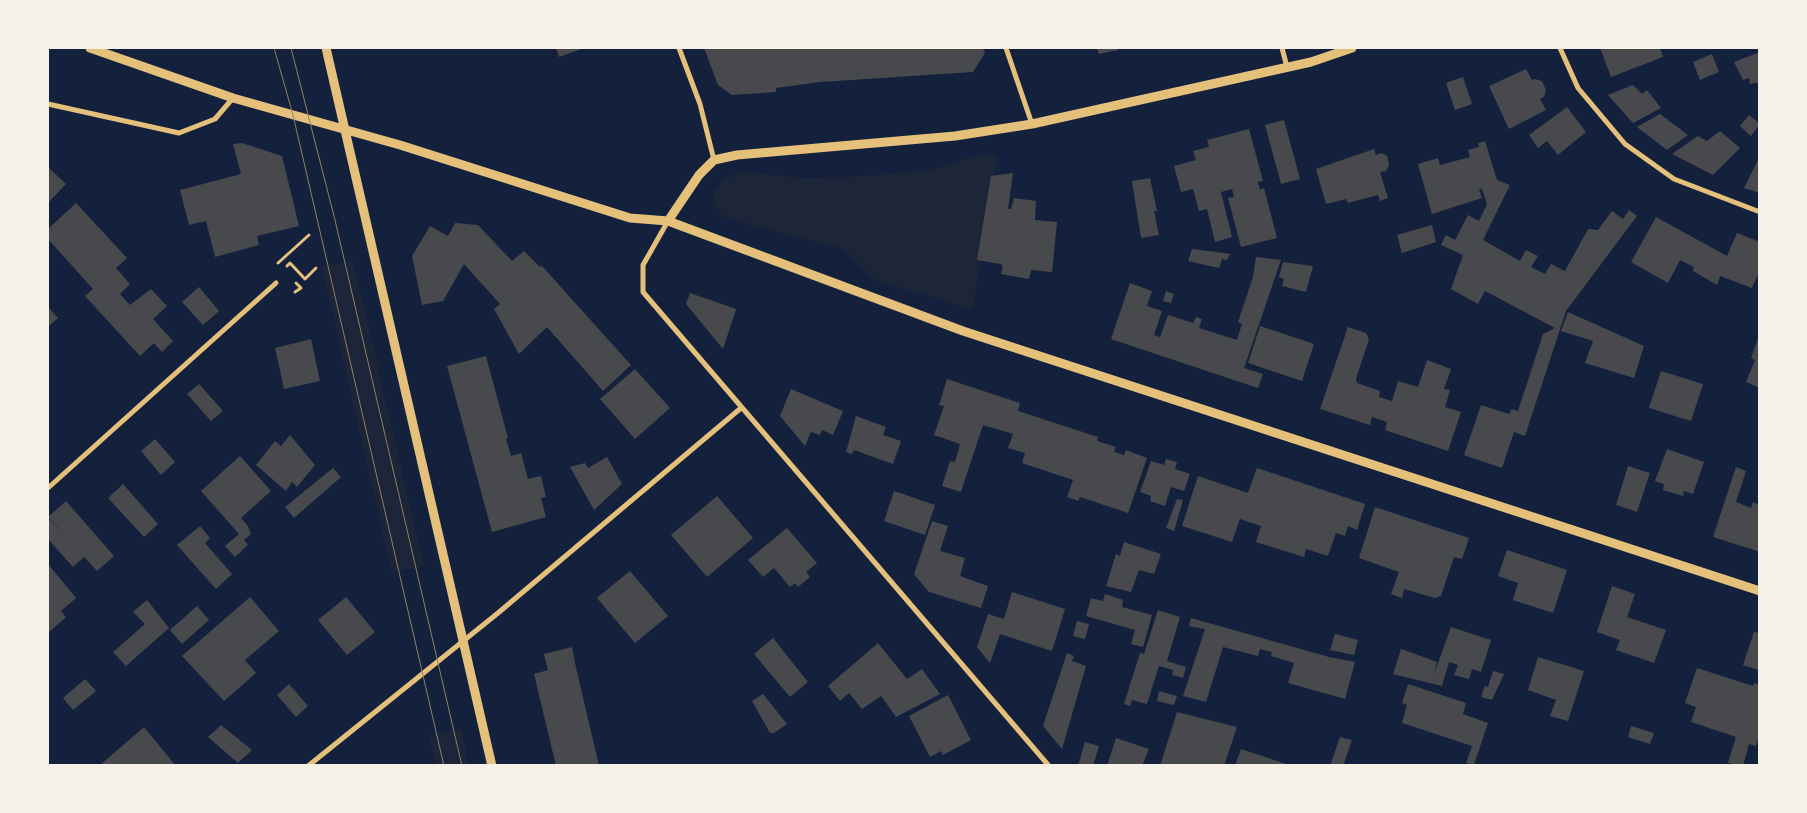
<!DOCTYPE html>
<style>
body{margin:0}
#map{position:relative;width:1807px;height:813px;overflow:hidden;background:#14213d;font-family:Helvetica,sans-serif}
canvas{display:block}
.frame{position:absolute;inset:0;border:49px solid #f6f1e7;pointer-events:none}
</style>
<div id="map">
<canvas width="1807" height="813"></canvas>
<div class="frame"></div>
</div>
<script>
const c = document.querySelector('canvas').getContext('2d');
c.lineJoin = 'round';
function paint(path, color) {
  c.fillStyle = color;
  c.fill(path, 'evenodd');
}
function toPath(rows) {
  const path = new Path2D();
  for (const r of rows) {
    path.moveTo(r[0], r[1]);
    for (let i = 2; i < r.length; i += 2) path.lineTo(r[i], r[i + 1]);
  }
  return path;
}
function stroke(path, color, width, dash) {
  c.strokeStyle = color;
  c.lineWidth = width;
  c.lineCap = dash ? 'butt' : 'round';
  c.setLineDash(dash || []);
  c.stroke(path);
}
const green = toPath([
 [998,154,973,309,876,281,844,249,723,217,714,204,715,190,725,178,747,172,800,178,849,177,927,171,952,165,971,156],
 [353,260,424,566,392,573,322,267],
 [461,729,469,765,435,765,429,736]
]);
const building = toPath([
 [556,48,584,48,559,57],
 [704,48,983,48,985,53,973,72,820,82,776,88,776,92,732,95,718,85],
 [1097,48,1117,48,1118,50,1099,54],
 [1600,48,1660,48,1663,57,1611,77],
 [1760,52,1760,82,1750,84,1749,78,1743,80,1734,62],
 [1712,54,1719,72,1700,80,1693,62],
 [1526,69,1532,80,1535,79,1542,81,1546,90,1544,97,1540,99,1546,110,1509,129,1489,86],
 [1463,77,1472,104,1455,110,1446,83],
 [1633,85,1642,94,1647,90,1661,108,1633,123,1608,95],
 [1567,107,1586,132,1558,155,1547,141,1538,148,1529,135],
 [1660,114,1688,135,1667,150,1637,127],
 [1749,115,1760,124,1751,136,1740,126],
 [1284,120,1300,179,1281,184,1265,125],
 [1249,129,1263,181,1258,182,1260,190,1264,188,1277,238,1241,247,1228,198,1234,197,1232,189,1221,192,1232,237,1215,242,1207,209,1199,211,1193,189,1181,192,1174,166,1196,160,1193,151,1209,147,1207,140],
 [1720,131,1740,148,1713,175,1672,154,1698,136,1707,141],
 [1485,141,1497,180,1510,185,1483,240,1520,261,1526,250,1538,256,1531,267,1545,274,1551,264,1565,271,1588,229,1598,230,1612,211,1623,219,1629,210,1637,216,1566,311,1525,436,1514,432,1502,468,1464,455,1481,405,1509,414,1512,409,1518,411,1543,334,1555,328,1485,291,1478,304,1451,289,1463,255,1441,245,1446,235,1455,240,1468,215,1479,221,1487,204,1482,189,1479,189,1482,198,1432,214,1418,164,1438,158,1440,165,1470,157,1468,150,1479,147,1478,143],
 [242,143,282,156,299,226,257,236,259,245,215,257,206,221,189,225,180,190,241,174,233,144],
 [1374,149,1376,155,1381,153,1387,156,1389,165,1386,171,1380,172,1388,198,1380,201,1378,195,1348,203,1346,199,1326,204,1316,169],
 [1758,160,1760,161,1760,193,1744,188],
 [48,167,66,184,48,203],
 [1013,173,1008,209,1011,209,1014,198,1036,201,1035,220,1057,222,1052,272,1031,270,1029,279,1001,274,1003,266,1001,264,977,260,991,176],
 [1150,178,1157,211,1154,211,1159,235,1141,238,1132,181],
 [76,203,127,258,116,268,130,284,120,294,130,305,151,289,167,306,153,319,173,341,162,352,154,343,140,356,85,296,93,289,48,239,48,229],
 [1656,217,1727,256,1737,233,1760,242,1760,270,1752,288,1720,276,1717,285,1693,271,1694,267,1680,260,1668,283,1631,262],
 [455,223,478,225,512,261,524,251,540,267,542,266,631,365,603,391,547,327,519,354,494,309,500,304,464,264,443,301,422,305,412,256,430,226,448,236],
 [1432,225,1436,242,1402,253,1397,235],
 [1192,249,1224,253,1230,254,1227,260,1222,259,1219,268,1188,261],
 [1256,257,1281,260,1244,368,1263,374,1258,388,1111,339,1130,283,1152,291,1147,306,1162,311,1154,335,1160,337,1168,315,1193,323,1196,317,1202,319,1199,328,1237,340,1242,324,1238,322,1253,277],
 [1283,262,1313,266,1306,292,1282,286,1284,279,1279,277],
 [199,287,219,311,203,325,182,302],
 [1166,291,1174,294,1171,303,1163,301],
 [690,293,736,309,723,349,686,304],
 [48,307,58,318,48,327],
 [1568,312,1644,346,1634,378,1585,363,1593,341,1561,331],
 [1260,326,1314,344,1302,381,1248,363],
 [1348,327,1366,333,1369,339,1356,379,1357,383,1380,391,1379,397,1392,401,1398,381,1418,387,1427,360,1451,369,1444,389,1450,390,1445,407,1461,412,1448,451,1385,430,1387,422,1372,417,1370,425,1320,409],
 [1759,336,1760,336,1760,388,1746,382,1755,360,1751,358],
 [311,339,320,381,284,389,275,348],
 [486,356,508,438,506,439,511,456,521,453,528,479,541,476,546,497,541,498,546,517,492,532,447,366],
 [635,369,670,408,635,439,600,399],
 [1661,371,1703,384,1691,421,1649,408],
 [947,379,1020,403,1018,411,1098,437,1097,441,1116,447,1114,452,1124,455,1126,450,1147,458,1128,513,1080,497,1078,501,1067,497,1073,480,1022,463,1025,453,1008,448,1013,434,983,425,961,492,942,486,950,461,955,462,960,444,934,435,944,406,939,405],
 [199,384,223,411,211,421,187,394],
 [791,389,843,411,833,435,822,430,820,435,811,432,805,446,780,416],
 [856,416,886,427,883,435,901,441,893,464,854,450,852,454,846,452],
 [290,435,315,465,297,487,292,482,286,491,256,465,275,441,281,446],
 [155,439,175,462,161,475,141,451],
 [1667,449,1704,462,1693,494,1684,491,1683,496,1663,490,1664,484,1655,481],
 [240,456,271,491,241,518,248,526,251,534,244,540,248,545,235,557,225,546,239,534,201,491],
 [607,457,622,484,594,510,570,467,585,463,588,468],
 [1166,459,1177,462,1175,469,1190,474,1184,491,1171,487,1165,506,1150,501,1151,496,1140,492,1151,461,1164,465],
 [1628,466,1650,473,1637,512,1616,505],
 [1736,467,1746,471,1736,502,1751,508,1753,502,1760,505,1760,552,1713,537],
 [333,468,341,477,294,518,285,507],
 [1257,468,1365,504,1357,530,1348,526,1345,536,1336,533,1328,556,1306,549,1304,557,1256,542,1261,526,1240,519,1232,542,1182,526,1198,476,1248,493],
 [123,484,158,524,144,537,108,498],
 [894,491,935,505,925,535,884,521],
 [717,496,753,538,707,577,671,535],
 [1177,499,1183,500,1174,531,1166,528],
 [66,501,114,556,97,571,84,557,73,567,48,539,48,518,65,535,48,517],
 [1375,507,1469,538,1462,559,1454,557,1441,596,1435,598,1404,589,1402,598,1391,594,1399,572,1359,558],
 [932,521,948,526,940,551,965,558,960,576,988,586,981,608,929,592,914,574],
 [200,526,210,538,205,543,232,574,216,589,177,545],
 [787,528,817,563,806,572,810,577,798,587,795,583,790,587,774,568,763,577,748,560],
 [1124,542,1161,554,1154,574,1139,570,1131,592,1106,586,1116,554,1120,556],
 [1507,550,1567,570,1553,613,1513,600,1518,583,1498,576],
 [48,564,76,598,61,611,66,617,48,633],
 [630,571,668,616,635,643,597,598],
 [1612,586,1635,594,1627,617,1666,630,1654,663,1616,650,1620,640,1597,632],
 [1012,592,1065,609,1052,651,1000,634,990,663,977,647,988,614,1004,619],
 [1105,594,1123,600,1122,607,1152,615,1143,647,1131,644,1135,630,1086,616,1091,598,1103,601],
 [250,597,279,631,245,660,256,673,224,701,182,656],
 [346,597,375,632,347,655,318,620],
 [147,600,169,628,126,666,113,652,145,624,133,612],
 [197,606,209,620,182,644,170,630],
 [1158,610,1180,617,1167,661,1186,667,1183,678,1172,675,1173,670,1159,666,1147,704,1132,700,1130,706,1124,704,1140,653,1144,654],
 [1191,618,1329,657,1355,662,1345,699,1288,683,1294,663,1271,656,1272,652,1260,649,1258,656,1223,647,1206,702,1183,696,1205,629,1189,626],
 [1077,621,1089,624,1085,639,1073,636],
 [1451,627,1491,640,1481,672,1472,669,1469,679,1454,675,1458,665,1449,662,1442,686,1393,674,1401,649,1437,662,1433,677],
 [1754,632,1760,633,1758,670,1743,665],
 [1335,634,1358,640,1354,655,1330,650],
 [773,638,808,682,790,697,754,654],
 [878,643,907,679,922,669,940,694,896,717,881,696,862,709,849,693,840,701,828,686],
 [572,647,575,663,599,766,556,766,534,674,548,670,544,654],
 [1067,653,1074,656,1072,661,1086,666,1062,749,1043,726],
 [1538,657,1584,671,1568,721,1550,716,1556,700,1528,690],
 [1697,668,1753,686,1754,683,1760,685,1760,734,1756,746,1749,744,1743,766,1728,763,1736,737,1691,722,1696,707,1685,703],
 [1493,671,1504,674,1492,700,1481,697,1485,686,1488,687],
 [85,679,96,691,73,710,63,698],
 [289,684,308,706,296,717,277,695],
 [1408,684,1466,703,1463,714,1488,723,1474,765,1466,763,1472,746,1402,723,1407,705,1402,703],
 [1159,691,1177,696,1174,705,1157,701],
 [763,694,787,724,774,733,770,733,752,701],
 [948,695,971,740,943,755,941,751,930,757,909,716],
 [1177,712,1237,727,1224,766,1160,766],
 [221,725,252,750,238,763,208,737],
 [1631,726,1654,733,1650,744,1628,737],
 [144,727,176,766,99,766],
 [1340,737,1352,740,1343,766,1330,766],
 [1116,738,1149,749,1142,766,1107,766],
 [1085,742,1099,746,1093,766,1078,766],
 [1241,749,1289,765,1289,766,1235,766]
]);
const path = toPath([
 [278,263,309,235],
 [287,266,290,263,305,279,316,268],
 [295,292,301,288,296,283]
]);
const minor = toPath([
 [679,48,700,104,714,160],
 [1006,48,1032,124],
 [1282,48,1287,67],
 [1560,48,1578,88,1625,144,1674,179,1760,212],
 [48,104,179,133,215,119,233,98],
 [668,221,643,265,643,292,1049,766],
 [48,488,276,283],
 [308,766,498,613,741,408]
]);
const tertiary = toPath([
 [90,48,233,98,400,145,630,218,668,221,963,331,1760,591],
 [326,48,492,766],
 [668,221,699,175,714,160,737,155,955,136,1032,124,1311,62,1352,48]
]);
const tram = toPath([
 [274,48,293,115,444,766],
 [291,48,335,220,462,766]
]);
paint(green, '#1d2539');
paint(building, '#48494c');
stroke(path, '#e5c07b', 3);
stroke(minor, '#e5c07b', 5);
stroke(tertiary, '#e5c07b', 9);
stroke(tram, '#918062', 1);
</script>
